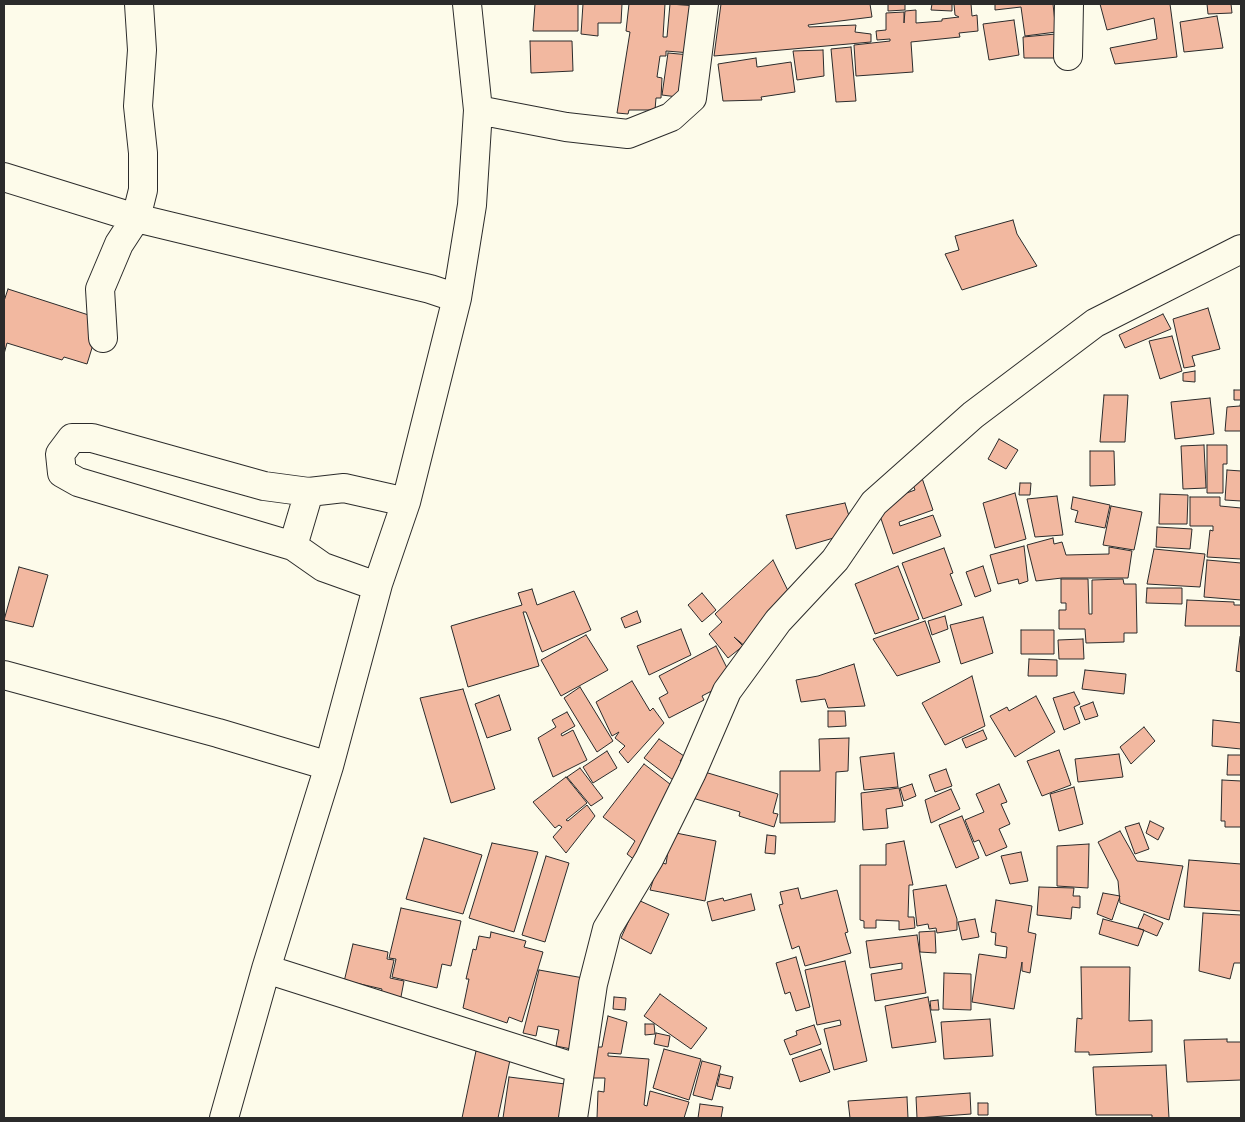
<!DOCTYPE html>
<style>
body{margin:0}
#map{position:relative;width:1245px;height:1122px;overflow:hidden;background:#fdfbea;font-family:"Roboto Condensed",sans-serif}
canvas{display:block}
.frame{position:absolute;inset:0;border:5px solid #2b2b2b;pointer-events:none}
</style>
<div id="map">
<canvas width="1245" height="1122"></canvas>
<div class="frame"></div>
</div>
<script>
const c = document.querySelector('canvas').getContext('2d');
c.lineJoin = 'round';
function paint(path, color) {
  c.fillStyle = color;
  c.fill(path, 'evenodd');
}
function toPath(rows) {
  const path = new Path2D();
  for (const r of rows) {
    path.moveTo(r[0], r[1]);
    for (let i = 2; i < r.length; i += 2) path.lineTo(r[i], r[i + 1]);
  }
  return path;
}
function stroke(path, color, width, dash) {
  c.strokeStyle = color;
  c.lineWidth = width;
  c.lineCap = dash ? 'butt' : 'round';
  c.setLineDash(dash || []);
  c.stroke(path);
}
const building = toPath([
 [535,4,578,4,578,31,533,31,535,4],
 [583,4,622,4,621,23,598,23,598,36,581,34,583,4],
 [629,4,665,4,663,37,667,37,670,4,697,6,691,53,666,51,666,56,660,56,657,77,662,78,661,98,656,98,655,110,629,110,628,114,617,113,630,32,626,31,629,4],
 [721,4,870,4,872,17,808,25,809,27,856,25,855,32,871,34,871,42,714,56,721,4],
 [888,4,905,4,905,10,888,11,888,4],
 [932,4,952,4,952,11,931,10,932,4],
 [954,4,971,4,972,16,977,15,978,31,959,33,960,37,911,42,913,72,856,76,854,45,890,41,890,39,877,40,876,31,886,30,886,13,904,12,904,23,905,11,916,10,916,23,942,21,942,19,959,17,955,15,954,4],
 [995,4,1053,4,1056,32,1025,36,1021,7,995,10,995,4],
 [1100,4,1170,4,1177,57,1115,64,1110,48,1157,39,1154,18,1107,30,1100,4],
 [1207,4,1231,4,1232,13,1208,14,1207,4],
 [1217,16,1223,48,1184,52,1180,22,1217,16],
 [1014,20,1019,55,989,60,983,24,1014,20],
 [1056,34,1057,58,1024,58,1023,37,1056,34],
 [530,41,572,41,573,71,531,73,530,41],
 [851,47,856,101,836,102,831,49,851,47],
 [823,50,824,76,797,80,793,51,823,50],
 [668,53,690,55,685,98,662,95,668,53],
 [756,58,757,67,791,62,795,92,761,97,762,100,723,101,718,64,756,58],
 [1013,220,1017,234,1037,266,962,290,945,254,959,250,955,236,1013,220],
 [8,289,101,319,87,364,64,357,62,360,7,343,4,354,4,301,8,289],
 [1208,308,1220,349,1192,356,1195,366,1184,368,1173,319,1208,308],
 [1163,314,1171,329,1125,348,1119,335,1163,314],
 [1172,336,1182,371,1160,379,1149,341,1172,336],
 [1195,371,1195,382,1183,381,1183,373,1195,371],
 [1234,390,1241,390,1241,431,1225,431,1227,407,1240,406,1241,400,1234,400,1234,390],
 [1104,395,1128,395,1125,442,1100,442,1104,395],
 [1210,398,1214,434,1175,439,1171,402,1210,398],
 [999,439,1018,450,1006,469,988,459,999,439],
 [1204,445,1206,488,1183,489,1181,446,1204,445],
 [1207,445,1227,445,1227,464,1223,464,1223,493,1207,493,1207,445],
 [1090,451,1114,451,1115,485,1090,486,1090,451],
 [1227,470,1241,471,1241,501,1225,500,1227,470],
 [922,478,933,510,899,522,900,526,933,515,941,536,893,554,876,504,915,490,912,482,922,478],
 [1020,483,1031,483,1030,495,1019,495,1020,483],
 [1015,493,1026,539,995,548,983,503,1015,493],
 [1160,494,1188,495,1187,524,1159,524,1160,494],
 [1057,496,1063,535,1035,537,1027,499,1057,496],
 [1073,497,1110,505,1105,528,1075,522,1078,511,1071,509,1073,497],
 [1190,497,1220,497,1220,506,1241,508,1241,559,1207,557,1210,530,1213,531,1213,526,1190,526,1190,497],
 [845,503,854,532,796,549,786,515,845,503],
 [1111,506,1142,512,1134,550,1103,545,1111,506],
 [1157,527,1192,529,1190,549,1156,547,1157,527],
 [1053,538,1054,544,1062,542,1066,555,1109,554,1109,547,1132,551,1128,578,1062,578,1036,581,1027,545,1053,538],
 [1024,546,1028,581,1019,584,1018,579,998,584,990,555,1024,546],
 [944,548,953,573,950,574,962,605,923,619,902,563,944,548],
 [1154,549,1205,554,1200,587,1147,584,1154,549],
 [773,560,791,597,746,647,734,637,743,646,728,658,709,634,722,622,715,614,773,560],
 [1207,560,1241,563,1241,600,1204,597,1207,560],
 [898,566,919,619,875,634,855,584,898,566],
 [983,566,991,591,975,597,966,572,983,566],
 [19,567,48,575,33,627,4,620,19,567],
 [1061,579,1088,579,1089,614,1092,614,1092,580,1123,579,1124,584,1136,584,1137,633,1124,633,1124,642,1086,643,1085,629,1059,629,1059,610,1066,610,1066,603,1061,603,1061,579],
 [1147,588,1182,588,1182,604,1146,603,1147,588],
 [532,589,537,605,574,591,591,630,542,652,526,612,523,612,539,666,468,687,451,626,522,605,518,593,532,589],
 [702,593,716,610,702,622,688,605,702,593],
 [1187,600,1234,602,1234,605,1241,605,1241,626,1185,626,1187,600],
 [637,611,641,622,625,628,621,618,637,611],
 [945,616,948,629,932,635,928,621,945,616],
 [983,617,993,653,961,664,950,625,983,617],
 [925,621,940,662,897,676,873,639,925,621],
 [681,629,691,655,649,675,637,646,681,629],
 [1021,630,1054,630,1054,654,1021,654,1021,630],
 [586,635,608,670,561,696,541,660,586,635],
 [1240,637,1241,638,1241,672,1236,671,1240,637],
 [1083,639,1084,659,1059,659,1058,640,1083,639],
 [716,646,733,680,702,696,704,700,669,718,659,698,668,693,659,676,716,646],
 [1029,659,1057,660,1057,676,1028,676,1029,659],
 [854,664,865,706,828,708,825,699,801,702,796,680,818,676,854,664],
 [1085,670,1126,674,1124,694,1082,689,1085,670],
 [972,676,985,726,945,745,922,703,972,676],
 [632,681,650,711,653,708,664,723,628,763,619,752,625,746,615,738,619,732,612,736,596,702,632,681],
 [580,687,613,741,597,752,564,698,580,687],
 [463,689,495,789,451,803,420,698,463,689],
 [1074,692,1080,704,1074,707,1080,723,1064,730,1053,698,1074,692],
 [499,695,511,730,487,738,475,704,499,695],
 [1036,696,1055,732,1015,757,990,716,1007,707,1009,711,1036,696],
 [1093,702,1098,716,1085,720,1080,707,1093,702],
 [828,711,845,711,846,726,828,727,828,711],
 [567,712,575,726,561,734,562,736,573,730,587,760,553,777,538,738,556,727,552,720,567,712],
 [1213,720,1241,723,1241,749,1212,746,1213,720],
 [1144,727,1155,741,1131,764,1120,747,1144,727],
 [983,730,987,739,966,748,962,739,983,730],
 [849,738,848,771,836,772,835,822,780,823,780,771,820,771,819,739,849,738],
 [659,739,684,756,680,761,688,767,677,783,644,758,659,739],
 [1059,750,1071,785,1042,796,1027,761,1059,750],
 [607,751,617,768,593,783,583,767,607,751],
 [894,753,898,787,864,790,860,757,894,753],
 [1119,754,1123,777,1078,782,1075,759,1119,754],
 [1228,755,1241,755,1241,775,1227,775,1228,755],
 [644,764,679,791,640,864,627,854,635,841,603,817,644,764],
 [580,768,603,798,591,806,567,777,580,768],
 [946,769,952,786,935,792,929,775,946,769],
 [698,770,778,794,773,813,778,814,774,827,739,816,740,812,689,797,698,770],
 [566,777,587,803,566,820,568,821,587,805,595,816,566,853,553,837,562,827,559,825,555,828,533,802,566,777],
 [1222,780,1241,781,1241,827,1225,827,1225,821,1221,821,1222,780],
 [912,784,916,796,904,801,900,788,912,784],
 [999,784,1007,802,1001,804,1010,824,999,829,1007,847,986,856,979,840,974,842,965,820,984,812,976,794,999,784],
 [1074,787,1083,824,1059,831,1050,794,1074,787],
 [899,788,903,806,886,809,888,828,863,830,861,793,899,788],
 [951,789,960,809,931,823,925,800,951,789],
 [962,816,979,858,956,868,939,825,962,816],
 [1150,821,1164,828,1158,840,1146,833,1150,821],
 [1139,823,1149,849,1135,854,1125,827,1139,823],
 [1120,831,1137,861,1183,866,1169,920,1120,903,1118,881,1098,842,1120,831],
 [671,832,716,841,705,901,650,890,659,862,666,864,671,832],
 [767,835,776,836,775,854,765,853,767,835],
 [424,838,482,855,463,914,406,899,424,838],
 [904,841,913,885,909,885,908,917,914,917,915,928,899,930,899,921,876,920,876,928,864,928,864,921,860,920,860,865,886,865,886,844,904,841],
 [492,843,538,852,514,932,469,918,492,843],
 [1089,844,1088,888,1057,886,1057,846,1089,844],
 [1021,852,1028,881,1010,884,1001,856,1021,852],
 [546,856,569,863,545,942,522,935,546,856],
 [1189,860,1241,864,1241,911,1184,907,1189,860],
 [946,885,957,919,957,930,937,933,936,928,929,929,928,924,917,926,913,890,946,885],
 [1039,887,1074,888,1073,896,1080,896,1080,908,1072,907,1071,919,1037,915,1039,887],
 [798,888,801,899,837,890,848,932,845,933,851,953,805,966,799,946,792,949,779,905,783,904,780,892,798,888],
 [1103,893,1120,896,1112,920,1097,914,1103,893],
 [751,894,755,910,712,921,707,902,723,898,724,901,751,894],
 [638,900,669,914,651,954,621,938,638,900],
 [996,900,1032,906,1028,932,1036,934,1030,973,1022,971,1022,962,1014,1009,972,1002,979,954,1006,958,1007,947,995,945,996,933,991,932,996,900],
 [401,908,461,921,451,966,442,964,437,988,392,977,396,959,389,958,401,908],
 [1203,913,1241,915,1241,963,1234,963,1230,979,1199,971,1203,913],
 [1144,914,1163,923,1157,936,1138,928,1144,914],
 [975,919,979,937,962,940,958,922,975,919],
 [1103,919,1144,930,1138,946,1099,934,1103,919],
 [935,931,936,953,920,952,919,932,935,931],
 [491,932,526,941,524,947,543,952,522,1022,509,1017,507,1023,463,1008,469,979,466,979,473,949,476,950,479,936,490,938,491,932],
 [917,935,926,993,875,1001,871,974,902,969,902,963,870,968,866,941,917,935],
 [353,944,388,952,387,959,394,960,390,978,404,981,400,1002,380,997,382,989,356,983,343,986,353,944],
 [796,957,810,1007,796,1011,790,992,785,994,776,963,796,957],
 [845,961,867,1061,834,1070,824,1029,841,1025,840,1020,817,1025,805,970,845,961],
 [1081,967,1130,967,1129,1021,1152,1020,1152,1052,1089,1055,1089,1052,1075,1052,1077,1018,1082,1019,1081,967],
 [539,970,589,979,576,1050,556,1046,559,1030,538,1026,536,1036,523,1033,539,970],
 [944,973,971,974,971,1010,943,1009,944,973],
 [660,994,707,1028,691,1049,644,1016,660,994],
 [614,997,626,998,625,1010,613,1009,614,997],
 [928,997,936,1042,892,1048,885,1006,928,997],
 [938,1000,939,1010,931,1010,930,1001,938,1000],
 [608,1016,627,1022,621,1054,608,1053,608,1056,649,1059,644,1105,647,1106,650,1091,689,1102,684,1118,597,1118,598,1091,604,1092,605,1078,593,1078,595,1047,602,1047,608,1016],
 [990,1019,993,1056,944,1059,941,1022,990,1019],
 [645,1024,654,1024,655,1034,645,1035,645,1024],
 [814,1025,821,1044,790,1055,784,1040,797,1035,796,1031,814,1025],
 [656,1033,670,1036,668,1047,654,1044,656,1033],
 [1227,1039,1227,1042,1241,1042,1241,1080,1187,1082,1184,1040,1227,1039],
 [664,1049,701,1059,689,1100,653,1088,664,1049],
 [821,1049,830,1072,800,1082,792,1059,821,1049],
 [476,1051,511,1055,498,1118,462,1118,476,1051],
 [702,1061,721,1066,712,1100,693,1095,702,1061],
 [1166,1065,1169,1118,1152,1118,1152,1115,1096,1115,1093,1067,1166,1065],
 [720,1074,733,1077,730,1089,717,1086,720,1074],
 [509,1077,565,1084,562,1118,503,1118,509,1077],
 [970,1093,971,1114,917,1118,916,1097,970,1093],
 [907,1097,908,1118,850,1118,848,1101,907,1097],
 [978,1103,988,1103,988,1115,978,1115,978,1103],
 [700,1104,723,1107,721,1118,698,1118,700,1104]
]);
const minor = toPath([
 [1068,56,1069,4],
 [478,110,566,127,628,134,671,117,692,98,704,4],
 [4,177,136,218,430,289,457,298],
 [103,338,100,289,119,244,136,218,143,190,143,153,138,106,142,50,139,4],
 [293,546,309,492],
 [378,584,365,582,323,567,293,546,78,482,62,473,60,454,72,438,92,438,264,486,309,492,344,488,406,502],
 [4,675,218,733,329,766],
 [266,969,580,1069],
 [224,1118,266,969,329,766,378,584,406,502,457,298,472,205,478,110,467,4],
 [573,1118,593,984,607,929,649,859,692,772,727,691,778,621,835,560,874,503,973,415,1095,323,1241,249]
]);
paint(building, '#f2b8a0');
stroke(building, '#2b2b2b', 1);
stroke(minor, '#2b2b2b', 30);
stroke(minor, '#fdfbea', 28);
</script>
